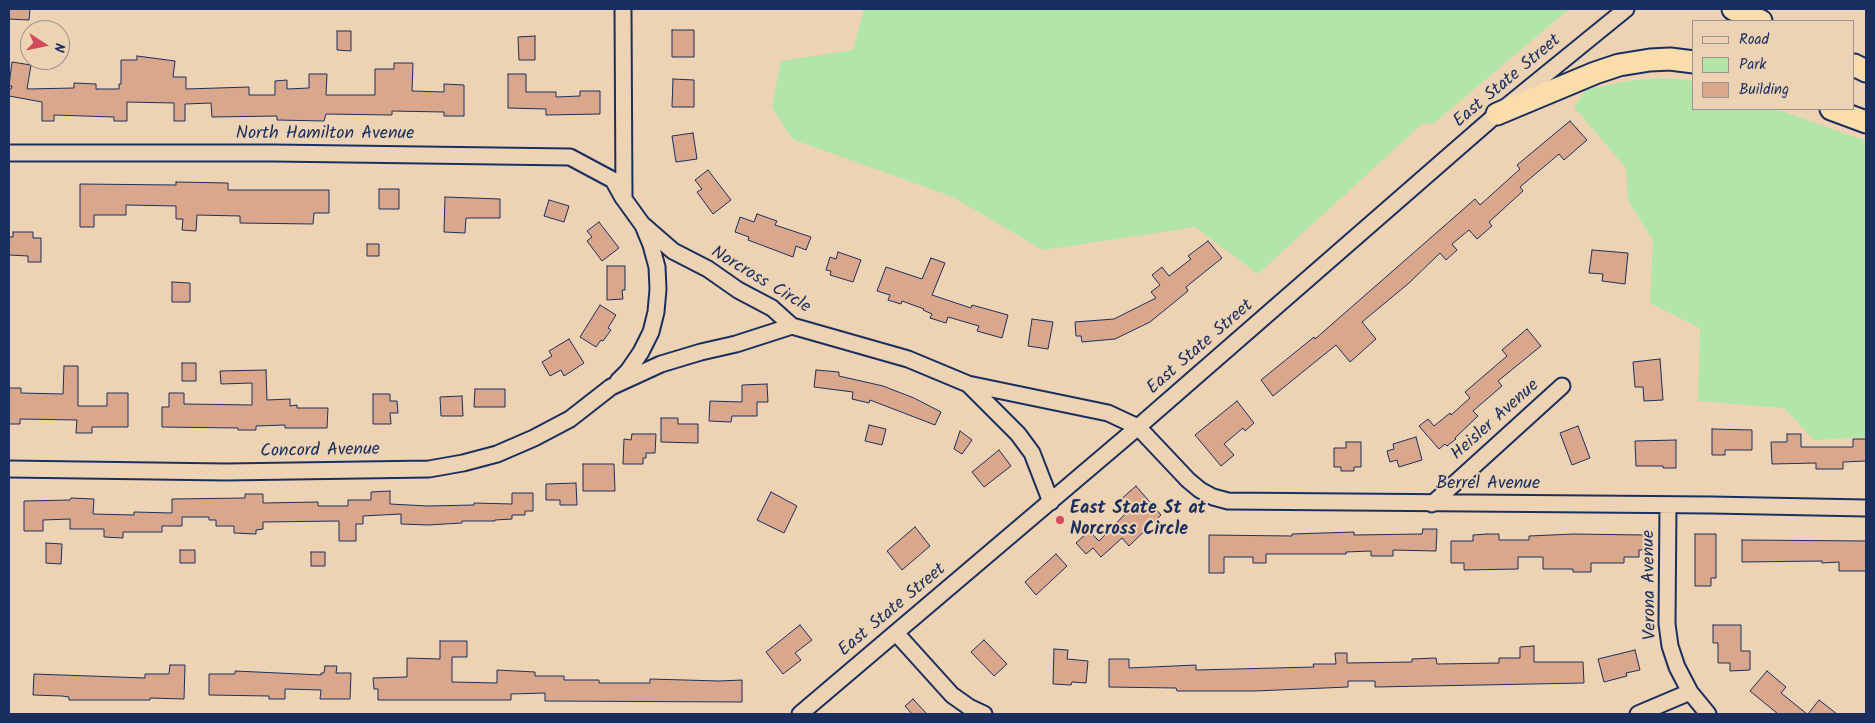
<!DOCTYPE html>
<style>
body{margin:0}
#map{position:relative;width:1875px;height:723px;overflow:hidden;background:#edd3b4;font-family:Kalam,sans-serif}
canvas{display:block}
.frame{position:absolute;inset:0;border:10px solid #1b2f5e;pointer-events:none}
.legend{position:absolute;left:1692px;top:20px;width:162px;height:90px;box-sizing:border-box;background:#edd3b4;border:1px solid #999192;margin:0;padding:6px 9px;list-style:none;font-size:15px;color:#1b2f5e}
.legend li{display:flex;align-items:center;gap:10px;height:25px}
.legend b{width:25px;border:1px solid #999192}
.north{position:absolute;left:20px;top:20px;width:50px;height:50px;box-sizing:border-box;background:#edd3b4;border:1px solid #999192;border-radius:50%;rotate:101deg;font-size:14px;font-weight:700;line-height:20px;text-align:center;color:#1b2f5e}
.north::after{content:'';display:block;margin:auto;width:18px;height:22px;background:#d1495b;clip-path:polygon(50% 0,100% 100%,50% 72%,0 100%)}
</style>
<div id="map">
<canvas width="1875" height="723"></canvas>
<div class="frame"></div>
<ul class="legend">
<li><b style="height:6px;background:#edd3b4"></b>Road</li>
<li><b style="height:14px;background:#b1e6a8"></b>Park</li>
<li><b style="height:14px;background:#d9a78b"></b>Building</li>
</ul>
<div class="north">N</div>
</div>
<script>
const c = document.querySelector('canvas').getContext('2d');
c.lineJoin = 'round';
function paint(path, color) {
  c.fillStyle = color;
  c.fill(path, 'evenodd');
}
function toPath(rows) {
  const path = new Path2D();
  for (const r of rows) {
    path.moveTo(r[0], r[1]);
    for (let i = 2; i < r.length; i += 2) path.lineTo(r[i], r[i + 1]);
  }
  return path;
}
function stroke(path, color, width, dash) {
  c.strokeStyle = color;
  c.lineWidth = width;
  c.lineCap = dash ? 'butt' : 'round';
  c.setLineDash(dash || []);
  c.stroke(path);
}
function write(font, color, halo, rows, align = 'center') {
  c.font = font + ' Kalam,sans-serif';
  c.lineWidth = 4;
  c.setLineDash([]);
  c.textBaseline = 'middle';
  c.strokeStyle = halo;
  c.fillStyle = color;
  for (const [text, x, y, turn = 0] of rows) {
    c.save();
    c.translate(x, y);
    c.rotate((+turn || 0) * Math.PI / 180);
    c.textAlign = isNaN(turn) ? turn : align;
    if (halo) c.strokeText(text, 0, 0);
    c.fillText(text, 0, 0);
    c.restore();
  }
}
const green = toPath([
 [864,9,1569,9,1433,124,1423,123,1258,274,1195,227,1043,250,953,197,792,139,772,107,781,61,853,50],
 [1656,78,1681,79,1694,81,1694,109,1776,109,1866,141,1866,437,1814,440,1784,408,1698,401,1700,328,1650,303,1653,240,1628,201,1626,168,1574,107,1586,90,1633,80]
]);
const building = toPath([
 [9,9,30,9,29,20,9,19,9,9],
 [672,30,694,30,694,57,672,57,672,30],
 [337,31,351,31,351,51,337,50,337,31],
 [535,36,535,60,519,60,518,37,535,36],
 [137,56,175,61,173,77,186,77,186,89,249,87,249,95,275,95,275,81,287,80,287,89,309,88,309,74,327,74,326,95,375,95,375,69,394,69,394,63,413,63,412,91,444,92,444,84,464,85,464,116,444,116,444,112,392,111,392,115,326,114,324,121,277,120,277,116,212,117,211,103,185,104,185,121,174,121,174,103,127,102,127,121,114,121,114,117,54,115,54,121,42,121,42,102,9,96,9,89,11,89,12,86,9,86,12,62,31,65,27,89,74,88,74,83,96,84,96,89,119,89,119,84,121,84,121,60,137,60,137,56],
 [508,74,526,74,526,92,556,92,556,97,580,96,580,91,600,91,600,114,546,115,546,109,508,108,508,74],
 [673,79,694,80,694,107,672,107,673,79],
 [1570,121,1587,140,1564,160,1559,154,1520,187,1523,191,1489,222,1492,226,1477,239,1469,230,1452,244,1457,250,1446,260,1440,253,1409,283,1362,322,1376,339,1350,362,1336,345,1273,396,1261,380,1314,337,1315,339,1475,199,1480,205,1520,169,1517,165,1570,121],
 [693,133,697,159,676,162,672,136,693,133],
 [708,170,731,200,713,214,697,192,702,189,695,180,708,170],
 [176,182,228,183,228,190,329,190,329,213,314,213,313,224,240,223,240,216,197,215,196,231,182,230,183,219,176,219,176,206,126,205,126,215,94,215,94,227,80,227,80,184,176,185,176,182],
 [379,189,399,189,399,209,379,209,379,189],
 [445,197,500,199,500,218,466,218,465,233,444,232,445,197],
 [549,200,569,206,564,222,544,216,549,200],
 [757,214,777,221,775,225,811,237,806,250,796,246,793,257,748,240,749,237,735,232,740,217,754,222,757,214],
 [599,222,619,248,602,261,587,241,592,237,587,231,599,222],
 [13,232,33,232,33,238,41,238,41,262,28,262,28,256,9,255,9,237,13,237,13,232],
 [1208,241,1222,258,1186,287,1188,291,1150,322,1115,339,1082,342,1081,336,1076,336,1075,322,1114,319,1156,298,1151,292,1160,285,1152,275,1162,267,1169,276,1191,259,1188,256,1208,241],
 [367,244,379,244,379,256,367,256,367,244],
 [1592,250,1628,253,1625,284,1602,281,1603,274,1589,273,1592,250],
 [838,252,861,260,853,282,830,275,831,271,826,270,830,257,836,259,838,252],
 [931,258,945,263,932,295,971,308,972,305,1008,315,1002,338,977,331,979,326,948,317,946,323,930,318,932,314,923,310,924,309,902,301,901,304,888,300,890,295,877,291,886,267,922,279,931,258],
 [607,266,625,266,625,290,622,290,623,299,607,300,607,266],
 [172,282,190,283,190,302,172,302,172,282],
 [600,305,616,315,608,328,611,330,603,341,601,340,596,347,580,337,600,305],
 [1032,319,1053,322,1048,349,1028,346,1032,319],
 [1527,329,1541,346,1498,381,1502,386,1473,411,1478,416,1455,438,1456,439,1447,446,1445,444,1439,449,1419,426,1428,419,1434,426,1450,413,1451,415,1470,398,1465,392,1507,356,1502,350,1527,329],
 [569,339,584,363,564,376,561,370,550,376,542,362,552,356,549,351,569,339],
 [1660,359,1663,400,1644,401,1643,387,1635,387,1633,362,1660,359],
 [182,363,196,363,196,381,182,381,182,363],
 [64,366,78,366,78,406,107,406,107,393,128,393,128,427,92,427,92,433,76,433,77,420,20,419,20,424,9,424,9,388,21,388,21,393,63,394,64,366],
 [266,370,267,400,290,399,290,406,297,405,297,408,328,408,327,428,285,428,285,425,256,426,256,430,238,430,238,428,162,427,162,407,169,407,169,393,184,393,184,404,252,405,252,383,221,384,220,371,266,370],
 [816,370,839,372,839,376,883,386,914,398,941,412,935,425,870,400,869,403,852,399,853,392,814,387,816,370],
 [767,384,768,402,757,402,757,416,732,416,731,422,709,421,710,401,742,402,742,385,767,384],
 [475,389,505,389,505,407,474,407,475,389],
 [373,394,390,394,390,401,397,401,398,413,390,413,391,424,373,424,373,394],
 [462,396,463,416,441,416,440,397,462,396],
 [1237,401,1254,423,1245,431,1243,428,1224,444,1234,455,1221,466,1195,435,1237,401],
 [661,418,678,418,678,424,698,424,698,443,661,442,661,418],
 [869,425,886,429,882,445,865,441,869,425],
 [1578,426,1590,458,1572,465,1560,433,1578,426],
 [1712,429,1752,430,1752,450,1725,450,1725,455,1712,455,1712,429],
 [960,431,972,440,962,454,954,449,960,431],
 [632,434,656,434,655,453,646,453,646,458,643,458,643,464,623,464,624,439,631,440,632,434],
 [1787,434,1801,434,1801,447,1853,447,1853,439,1866,439,1866,461,1843,462,1843,469,1816,469,1816,463,1772,464,1771,442,1787,442,1787,434],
 [1416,437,1422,460,1399,467,1397,460,1390,462,1387,451,1394,449,1393,444,1416,437],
 [1676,440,1676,468,1663,468,1663,466,1636,466,1635,441,1676,440],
 [1346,442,1361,442,1361,467,1354,467,1354,471,1341,471,1341,467,1334,467,1334,448,1346,448,1346,442],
 [999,450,1011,466,984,487,972,472,999,450],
 [583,464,614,464,615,491,583,491,583,464],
 [576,483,577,505,560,505,560,500,546,500,546,484,576,483],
 [1136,486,1161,515,1129,546,1122,538,1101,557,1093,548,1086,554,1076,543,1089,531,1099,541,1128,511,1119,501,1136,486],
 [390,491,390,504,428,506,474,505,474,503,512,504,512,493,533,493,533,511,525,511,525,515,512,515,512,519,495,520,495,521,462,521,462,523,428,525,401,524,401,514,363,516,363,524,356,524,356,541,339,541,339,521,263,522,263,529,256,530,256,534,234,533,234,526,216,526,216,520,209,520,209,517,182,517,182,526,162,526,162,532,123,532,123,538,104,537,104,529,70,529,70,519,43,520,43,531,24,531,24,501,70,500,71,498,94,499,93,514,134,515,134,512,172,513,172,499,245,498,245,494,263,494,263,503,318,502,318,506,348,506,348,500,371,500,371,492,390,491],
 [771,492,797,506,784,533,757,520,771,492],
 [915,527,930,546,902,570,887,551,915,527],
 [1423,529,1437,529,1436,551,1393,550,1393,556,1371,556,1371,551,1346,552,1346,554,1266,554,1266,563,1253,563,1253,557,1224,557,1224,573,1209,573,1209,535,1292,536,1292,534,1354,532,1354,535,1422,534,1423,529],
 [1487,534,1499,534,1499,540,1529,540,1529,536,1573,534,1644,535,1645,550,1639,550,1639,557,1624,557,1624,563,1591,563,1591,572,1573,572,1573,569,1543,569,1543,557,1518,557,1518,569,1464,570,1464,563,1451,563,1451,541,1473,541,1473,535,1487,534],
 [1695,534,1716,534,1716,578,1711,578,1711,586,1695,586,1695,534],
 [1742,540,1866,541,1866,571,1839,571,1839,562,1822,563,1822,561,1742,562,1742,540],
 [46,543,62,544,61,564,46,563,46,543],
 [180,550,195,550,195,563,180,563,180,550],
 [311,552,325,552,325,566,311,566,311,552],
 [1056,554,1067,566,1036,595,1025,582,1056,554],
 [800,625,812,640,795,653,801,660,783,674,766,652,800,625],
 [1713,625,1741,625,1741,651,1750,651,1750,670,1730,671,1730,663,1718,663,1718,643,1713,643,1713,625],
 [984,640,1007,664,994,676,971,652,984,640],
 [440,641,467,641,467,657,452,657,452,682,497,683,497,670,535,672,535,676,564,676,564,680,599,680,599,683,650,683,650,679,719,681,742,680,742,702,545,701,545,693,511,694,511,700,378,700,378,689,374,689,373,678,407,677,407,658,440,659,440,641],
 [1534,646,1534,662,1583,662,1584,683,1375,687,1375,681,1348,681,1348,687,1255,691,1177,691,1176,688,1109,687,1109,659,1129,659,1129,668,1196,665,1196,670,1314,667,1313,664,1336,664,1335,653,1347,653,1347,663,1412,662,1412,659,1436,658,1437,664,1499,663,1499,658,1520,658,1520,647,1534,646],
 [1054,649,1068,650,1067,659,1088,661,1086,683,1072,682,1071,685,1053,684,1054,649],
 [1635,650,1640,670,1626,673,1627,676,1604,682,1598,659,1635,650],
 [170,665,185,665,184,699,150,698,150,700,69,700,69,697,62,696,33,695,34,674,145,678,145,674,169,674,170,665],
 [325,666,337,666,336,673,351,673,350,699,320,699,321,690,285,689,285,699,269,699,269,696,209,695,209,674,235,674,235,671,321,675,321,673,324,673,325,666],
 [1767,671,1786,687,1781,693,1807,714,1778,714,1750,691,1767,671],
 [913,699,927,714,912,714,905,706,913,699],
 [1819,700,1837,714,1808,714,1819,700]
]);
const minor = toPath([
 [623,9,624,199,642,224,673,251,708,269,738,290,772,308,792,326,908,359,968,384,1108,413,1138,427,1188,480,1200,490,1213,497,1228,501,1711,505,1866,508],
 [9,153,274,153,570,157,613,180,623,198],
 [618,381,628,371,641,352,651,332,656,312,658,289,657,267,651,245,644,228],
 [968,384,1018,434,1032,453,1051,502],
 [9,469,226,472,429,469,463,463,497,454,534,438,570,419,611,387,661,364,701,352,736,344,792,326],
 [1432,504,1562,386],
 [1668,505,1667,624,1670,646,1677,667,1690,692,1708,714],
 [896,633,952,695,969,707,984,714],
 [800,714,1138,427,1497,114,1626,9],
 [1638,714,1690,692]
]);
const highway = toPath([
 [1733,9,1761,21],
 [1854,65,1866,71],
 [1831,109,1866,122],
 [1497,114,1595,73,1619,65,1650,60,1670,59,1694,62]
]);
const markers = [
 [1060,520,5,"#d1495b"]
];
const streetNames = [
 ["East State Street",1508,82,-40],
 ["North Hamilton Avenue",325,135],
 ["Norcross Circle",760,281,31],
 ["East State Street",1201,348,-41],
 ["Heisler Avenue",1496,421,-42],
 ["Concord Avenue",320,452,-1],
 ["Berrel Avenue",1488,485],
 ["Verona Avenue",1651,585,-91],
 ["East State Street",893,611,-40]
];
const poiNames = [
 ["East State St at",1070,510],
 ["Norcross Circle",1070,531]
];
paint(green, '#b1e6a8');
paint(building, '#d9a78b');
stroke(building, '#1b2f5e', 1);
stroke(minor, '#1b2f5e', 19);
stroke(highway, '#1b2f5e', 25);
stroke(minor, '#edd3b4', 15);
stroke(highway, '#faddab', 21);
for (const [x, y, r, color] of markers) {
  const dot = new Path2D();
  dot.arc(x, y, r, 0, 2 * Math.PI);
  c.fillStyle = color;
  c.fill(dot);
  stroke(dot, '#edd3b4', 2);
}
write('18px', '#1b2f5e', '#edd3b4', streetNames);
write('bold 18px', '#1b2f5e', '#edd3b4', poiNames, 'left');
</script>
